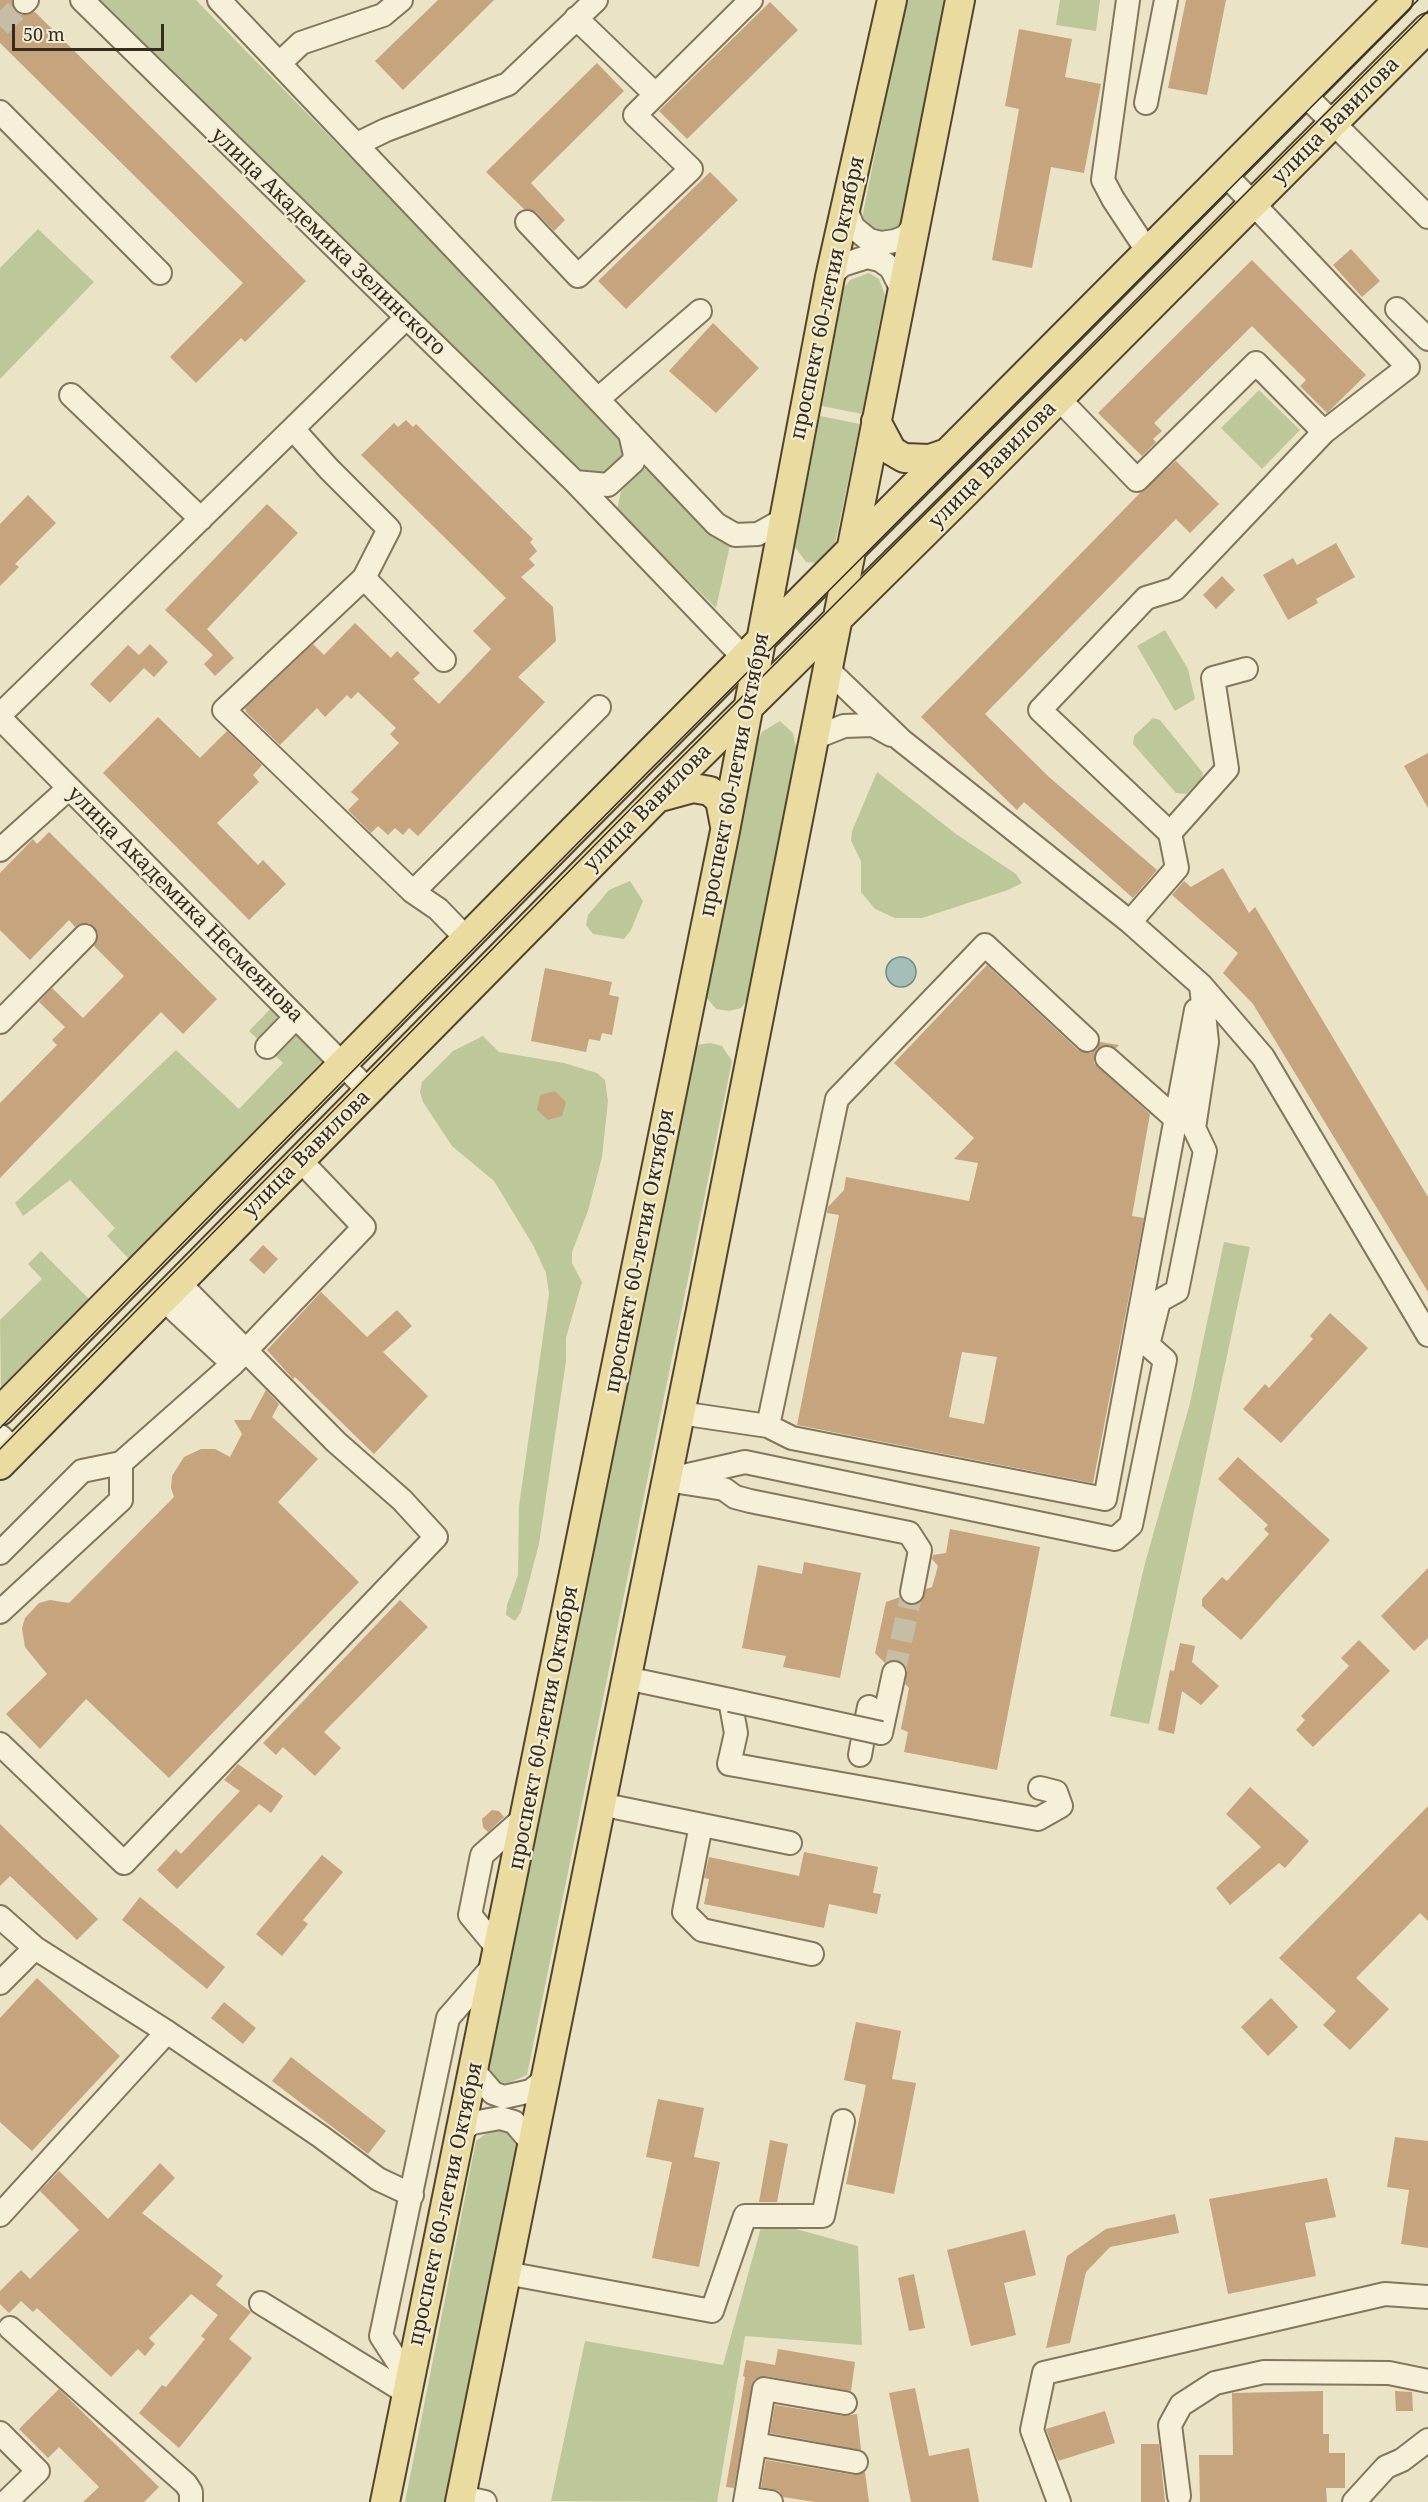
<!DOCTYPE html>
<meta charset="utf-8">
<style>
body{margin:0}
#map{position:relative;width:1428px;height:2502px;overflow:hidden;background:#eae3c5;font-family:"Noto Serif",serif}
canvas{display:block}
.scale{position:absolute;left:12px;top:24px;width:152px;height:27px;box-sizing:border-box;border:3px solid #352c1f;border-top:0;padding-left:8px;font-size:18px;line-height:21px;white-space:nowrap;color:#352c1f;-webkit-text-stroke:4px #f2edd4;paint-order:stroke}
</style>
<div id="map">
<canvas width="1428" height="2502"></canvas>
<div class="scale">50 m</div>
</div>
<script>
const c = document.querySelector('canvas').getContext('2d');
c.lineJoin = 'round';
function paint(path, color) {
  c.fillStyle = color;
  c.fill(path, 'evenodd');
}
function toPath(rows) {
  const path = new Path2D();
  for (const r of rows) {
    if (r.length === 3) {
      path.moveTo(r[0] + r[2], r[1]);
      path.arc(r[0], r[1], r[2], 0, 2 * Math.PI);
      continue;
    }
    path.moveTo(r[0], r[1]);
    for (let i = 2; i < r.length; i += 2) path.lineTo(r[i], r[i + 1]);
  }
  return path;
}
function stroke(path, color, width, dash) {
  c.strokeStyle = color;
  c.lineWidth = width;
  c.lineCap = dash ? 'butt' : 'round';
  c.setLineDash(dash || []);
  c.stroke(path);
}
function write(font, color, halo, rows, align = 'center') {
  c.font = font + ' "Noto Serif",serif';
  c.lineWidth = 4.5;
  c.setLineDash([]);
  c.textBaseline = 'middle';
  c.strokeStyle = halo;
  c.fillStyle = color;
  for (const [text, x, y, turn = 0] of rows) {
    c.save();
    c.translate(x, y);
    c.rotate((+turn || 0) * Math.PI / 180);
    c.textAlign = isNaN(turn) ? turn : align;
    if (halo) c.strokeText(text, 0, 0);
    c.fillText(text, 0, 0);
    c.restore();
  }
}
const green = toPath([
 [97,0,196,0,625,438,629,454,601,482,577,477],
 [906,0,946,0,901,225,897,232,877,237,862,221,863,213],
 [1060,0,1100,0,1096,31,1056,25],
 [38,229,94,282,0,379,0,268],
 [869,273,879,279,885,295,862,414,822,406,844,288,850,280],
 [1259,390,1300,430,1262,469,1221,428],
 [820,416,860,424,834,549,818,563,806,562,795,547],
 [645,468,730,545,716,608,617,510,621,491],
 [1165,630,1188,669,1195,699,1175,711,1137,646],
 [1153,718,1160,720,1203,773,1202,779,1186,794,1176,793,1133,744,1134,736],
 [780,721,793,733,797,752,749,997,741,1008,729,1011,716,1009,706,997,753,752,762,732],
 [877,772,956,834,1016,874,1022,883,1008,890,922,918,895,918,875,909,861,892,861,861,851,841,852,831],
 [630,881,643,901,631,930,624,939,593,934,586,925,588,915,609,890],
 [275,1004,328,1055,129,1259,107,1236,115,1228,70,1180,23,1216,15,1203,176,1050,239,1109,283,1063,249,1031],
 [483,1036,499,1052,564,1063,597,1073,605,1080,608,1101,602,1157,588,1211,572,1252,572,1263,582,1282,566,1338,566,1361,539,1544,521,1612,515,1621,506,1615,507,1605,518,1575,519,1506,549,1294,546,1273,533,1245,494,1181,452,1146,423,1102,420,1092,422,1082,453,1051],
 [710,1043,722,1046,732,1061,527,2075,508,2083,497,2082,485,2068,688,1058,696,1045],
 [1224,1242,1250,1247,1149,1724,1110,1716,1144,1567,1190,1403],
 [41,1251,89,1299,1,1390,0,1320,42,1279,28,1264],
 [492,2129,510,2133,517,2147,447,2502,405,2502,476,2141],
 [763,2220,858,2246,862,2345,745,2336,717,2502,551,2501,585,2341,723,2365]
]);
const water = toPath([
 [901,972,15]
]);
const building = toPath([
 [0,0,12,0,15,11,21,15,35,12,306,281,245,342,241,338,196,383,170,357,243,283,0,43],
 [438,0,494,0,403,90,375,61],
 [1186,0,1226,0,1207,95,1168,88],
 [770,2,798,30,687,139,659,111],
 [1019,29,1072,39,1065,77,1101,84,1084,173,1051,167,1032,268,992,260,1019,109,1005,106],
 [597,63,624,91,531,183,565,220,554,231,536,212,524,209,486,172],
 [710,172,738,200,626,309,598,281],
 [1351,249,1380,281,1362,297,1333,265],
 [1252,260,1366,375,1327,413,1300,386,1306,380,1252,326,1154,423,1162,431,1153,439,1156,442,1142,456,1098,413],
 [713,323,759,368,716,413,669,371],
 [406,420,413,427,416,424,533,539,530,542,537,551,529,559,535,565,521,577,553,607,556,641,518,677,545,702,418,836,409,828,403,835,395,828,388,835,378,826,371,833,348,810,359,799,351,792,399,743,390,734,396,728,358,692,351,699,347,695,325,717,317,708,280,745,246,712,245,708,313,644,324,655,355,623,391,658,397,651,420,673,413,679,439,704,491,649,473,631,506,598,361,455,394,423,398,427],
 [1176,461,1219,504,1190,533,1176,519,985,714,1049,777,1157,870,1133,898,1024,802,1017,810,921,717,1140,493],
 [28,495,56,523,15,564,19,567,0,586,0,524],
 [267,504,298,533,207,629,234,658,215,676,204,664,213,655,165,610],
 [1336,543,1355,577,1316,599,1318,603,1288,620,1263,575,1293,558,1297,565],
 [1222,576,1235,590,1216,609,1203,595],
 [150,644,168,662,154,677,144,668,110,703,90,684,128,645,139,655],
 [158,717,200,758,227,731,262,765,253,775,259,782,217,823,258,865,263,860,286,884,249,920,103,773],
 [1428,753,1428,808,1404,766],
 [49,832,217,999,183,1034,161,1012,0,1178,0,1103,57,1045,52,1040,65,1027,39,1002,52,988,83,1018,124,976,94,946,98,933,89,923,75,927,69,920,30,960,0,930,0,873,33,839,37,844],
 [1223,868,1249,913,1255,907,1428,1197,1428,1292,1253,1004,1223,973,1238,953,1172,895,1184,881,1191,887],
 [987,965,1078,1050,1091,1053,1100,1042,1119,1045,1116,1048,1109,1045,1097,1049,1094,1063,1150,1114,1132,1216,1144,1218,1093,1483,797,1425,839,1215,827,1213,828,1207,844,1190,846,1177,969,1201,978,1163,954,1159,974,1138,894,1063],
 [962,1352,997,1357,984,1424,949,1417],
 [545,968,612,982,609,995,619,997,612,1035,602,1033,600,1041,589,1039,586,1052,531,1041],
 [555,1091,566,1102,562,1116,548,1120,537,1110,540,1095],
 [263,1245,278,1259,264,1274,249,1260],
 [321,1292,367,1337,397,1310,412,1326,383,1352,428,1396,374,1454,295,1377,293,1379,267,1350],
 [1330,1313,1368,1348,1281,1443,1243,1409,1265,1384,1269,1388,1313,1339,1310,1336],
 [266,1390,279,1404,272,1417,318,1459,278,1502,359,1582,169,1778,86,1699,40,1749,6,1714,47,1674,25,1647,22,1628,25,1618,39,1603,50,1600,69,1603,174,1497,171,1488,172,1476,184,1457,201,1449,215,1449,230,1457,242,1434,234,1420,250,1420],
 [1238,1457,1330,1540,1241,1640,1202,1606,1202,1599,1222,1577,1227,1581,1269,1534,1264,1529,1268,1525,1218,1479],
 [950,1529,1040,1547,997,1770,904,1752,908,1732,901,1729,909,1688,905,1684,907,1669,897,1660,885,1663,875,1653,886,1602,900,1597,910,1605,922,1601,926,1589,932,1587,938,1566,932,1559,933,1555,946,1553],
 [804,1562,861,1573,840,1678,783,1667,786,1656,742,1648,758,1565,802,1574],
 [1428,1568,1428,1638,1414,1651,1381,1616],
 [400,1600,428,1627,324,1732,341,1748,315,1776,283,1747,276,1755,263,1743],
 [1359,1640,1390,1671,1313,1747,1296,1730,1305,1720,1301,1716,1349,1666,1341,1658],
 [1180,1643,1195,1646,1192,1662,1219,1686,1201,1705,1182,1691,1174,1734,1158,1730,1170,1670,1174,1671],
 [238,1764,283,1796,271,1813,259,1804,177,1889,157,1870,176,1849,181,1854,240,1791,224,1780],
 [1250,1787,1309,1841,1285,1868,1279,1863,1230,1905,1216,1888,1261,1847,1226,1814],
 [1428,1806,1428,1921,1420,1913,1356,1978,1389,2009,1350,2050,1323,2025,1336,2011,1279,1958],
 [492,1810,499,1811,504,1817,488,1832,483,1827,482,1819],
 [0,1824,98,1919,77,1940,10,1876,0,1886],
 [804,1852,878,1867,873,1893,881,1894,877,1914,829,1904,824,1928,704,1904,709,1879,704,1878,709,1857,799,1876],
 [322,1855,343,1872,303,1920,308,1924,282,1956,256,1934],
 [140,1897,225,1967,207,1989,122,1920],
 [37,1978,120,2056,32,2151,0,2122,0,2018],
 [1271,1998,1298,2027,1268,2056,1241,2027],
 [224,2002,256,2028,243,2044,211,2018],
 [856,2022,901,2031,892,2079,916,2083,894,2194,846,2184,866,2085,844,2080],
 [291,2057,386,2131,368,2154,272,2081],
 [658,2099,704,2108,694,2157,720,2162,699,2267,652,2258,672,2162,646,2157],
 [1395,2137,1428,2141,1428,2248,1401,2244,1409,2190,1387,2187],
 [770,2140,788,2144,777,2202,759,2202],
 [160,2163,175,2178,142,2213,223,2276,216,2285,251,2312,229,2339,252,2358,179,2448,139,2413,162,2385,166,2387,205,2339,201,2336,218,2315,191,2294,149,2338,155,2344,145,2356,138,2349,111,2377,37,2308,33,2312,21,2301,9,2313,0,2304,0,2291,21,2270,30,2279,79,2230,40,2191,59,2171,108,2219],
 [1327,2178,1336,2217,1305,2223,1316,2276,1228,2294,1209,2199],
 [1175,2214,1179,2233,1110,2247,1086,2272,1070,2343,1046,2348,1067,2256,1106,2229],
 [1025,2230,1036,2275,1004,2283,1016,2335,971,2346,947,2250],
 [914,2274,925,2328,909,2331,898,2278],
 [778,2349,855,2362,851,2391,766,2376,754,2380,734,2488,726,2487,745,2377,743,2376,746,2360,775,2365],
 [915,2388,929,2456,969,2448,979,2502,911,2502,889,2393],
 [59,2389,159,2487,144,2502,83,2502,99,2487,59,2447,48,2458,19,2429],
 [1323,2391,1323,2434,1329,2434,1329,2453,1345,2453,1345,2488,1326,2488,1327,2502,1200,2502,1199,2455,1233,2455,1232,2393],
 [1395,2391,1412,2392,1413,2411,1396,2411],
 [775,2405,843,2416,857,2414,861,2450,770,2433],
 [1105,2411,1115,2443,1058,2461,1046,2429],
 [1141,2444,1159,2444,1165,2502,1141,2502],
 [766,2460,854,2475,865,2472,869,2502,815,2502,783,2497,779,2491,761,2487]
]);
const minorTunnel = toPath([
 [0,26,25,2],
 [894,1673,912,1592]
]);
const minor = toPath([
 [82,0,575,482,744,658],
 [219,0,716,524,735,535,758,534,783,520],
 [1128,0,1103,180,1113,199,1148,252],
 [25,2,27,0],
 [576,18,655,94],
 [281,62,301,43,383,15,401,0],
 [1304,94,1428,217],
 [1146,103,1166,0],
 [0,112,160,273],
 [357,144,386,130,508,84,596,0],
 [846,209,853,227,869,240,881,243,895,241,905,237,915,225],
 [527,222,578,276,691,169,635,115,751,0],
 [830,277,842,265,867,257,880,260,891,268,903,292],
 [1397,309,1428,339],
 [71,395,201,519],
 [598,399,700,311],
 [1059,399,1137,480,1256,363,1324,432,1408,367,1225,174],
 [293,429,329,469,389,529,364,578],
 [575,482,608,485,633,462,635,455,630,433],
 [826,668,901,740,1130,922,1201,985,1263,1057,1428,1335],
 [0,715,406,318],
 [0,718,370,1092],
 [814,738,844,726,873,725,891,735],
 [1170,833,1227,769,1213,678,1246,669],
 [0,850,69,788],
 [413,892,224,710,364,578,444,660],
 [1130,922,1177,868,1170,833,1040,710,1146,598,1175,589,1324,432],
 [467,939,438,909,413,892,599,707],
 [0,1022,85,936],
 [267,1047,296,1017],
 [1107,1058,1176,1119],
 [164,1300,233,1364],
 [680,1413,768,1426,837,1099,985,945,1087,1040],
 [768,1426,792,1438,1105,1499,1196,1010],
 [0,1436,15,1450],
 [0,1553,82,1471,121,1463,233,1364,364,1227,301,1161],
 [912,1592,920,1550,909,1533,750,1501,735,1497,724,1489,666,1480,745,1462,1115,1539,1131,1525,1165,1360,1148,1345,1159,1301,1177,1291,1205,1151,1194,1128,1207,1042,1201,985],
 [0,1612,121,1500,121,1463],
 [626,1678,730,1700,736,1733,729,1764,1038,1819,1061,1806,1056,1792,1040,1788],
 [866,1721,869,1707],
 [881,1733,894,1673],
 [0,1744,124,1863,436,1537,402,1500,336,1442,180,1284],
 [860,1755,862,1744],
 [600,1804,790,1843],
 [701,1825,684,1912,702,1930,812,1954],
 [0,1917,35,1948,0,1983],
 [35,1948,167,2032,320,2136,378,2179,412,2195],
 [499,1950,470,1915,482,1855,525,1817],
 [474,2071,493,2093,504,2097,531,2091,544,2080],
 [461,2131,472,2123,500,2118,514,2122,532,2143],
 [0,2215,167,2032],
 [506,2273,712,2311,745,2216,823,2216,843,2121],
 [261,2303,407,2393],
 [10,2328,186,2484,191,2492,191,2502],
 [410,2381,381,2336,448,2018,495,1964],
 [0,2433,38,2471,6,2502],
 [755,2444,856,2462],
 [1179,2496,1170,2425,1181,2405,1215,2383,1264,2372,1389,2373,1428,2381],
 [461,2497,485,2502],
 [746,2498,771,2502],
 [745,2502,764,2389,845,2403],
 [1059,2502,1032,2430,1044,2373,1385,2294,1428,2297],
 [1354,2502,1386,2467,1402,2460,1428,2440]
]);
const major = toPath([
 [876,421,892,451,904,458,930,459,947,453],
 [660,797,693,788,710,791,720,800,725,826],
 [0,1411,762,639,1398,0],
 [0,1465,663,792,964,494,1428,28],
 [385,2502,725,831,830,277,892,0],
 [460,2502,701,1310,960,0]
]);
const tram = toPath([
 [0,1428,646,774,1418,0],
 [0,1449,655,784,1428,11]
]);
const minorBridge = toPath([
 [730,1700,881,1733]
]);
const streetNames = [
 ["улица Вавилова",1336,121,-45],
 ["улица Академика Зелинского",328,242,44],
 ["проспект 60-летия Октября",828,298,-78],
 ["улица Вавилова",993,465,-45],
 ["проспект 60-летия Октября",735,775,-79],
 ["улица Вавилова",648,808,-45],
 ["улица Академика Несмеянова",185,905,45],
 ["улица Вавилова",307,1154,-45],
 ["проспект 60-летия Октября",640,1251,-79],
 ["проспект 60-летия Октября",544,1728,-79],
 ["проспект 60-летия Октября",446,2204,-78]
];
paint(green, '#bdc89a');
paint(water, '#a6beba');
stroke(water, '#6e8c87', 1.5);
paint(building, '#c5a47e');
stroke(minorTunnel, '#c6bea4', 22, [22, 11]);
stroke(minor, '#84765d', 26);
stroke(major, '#524431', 32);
stroke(minor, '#f6f0d8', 22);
stroke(major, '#eadca0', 28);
stroke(tram, '#352c1f', 1.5);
stroke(minorBridge, '#84765d', 26, []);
stroke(minorBridge, '#f6f0d8', 22);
write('21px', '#352c1f', '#f2edd4', streetNames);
</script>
